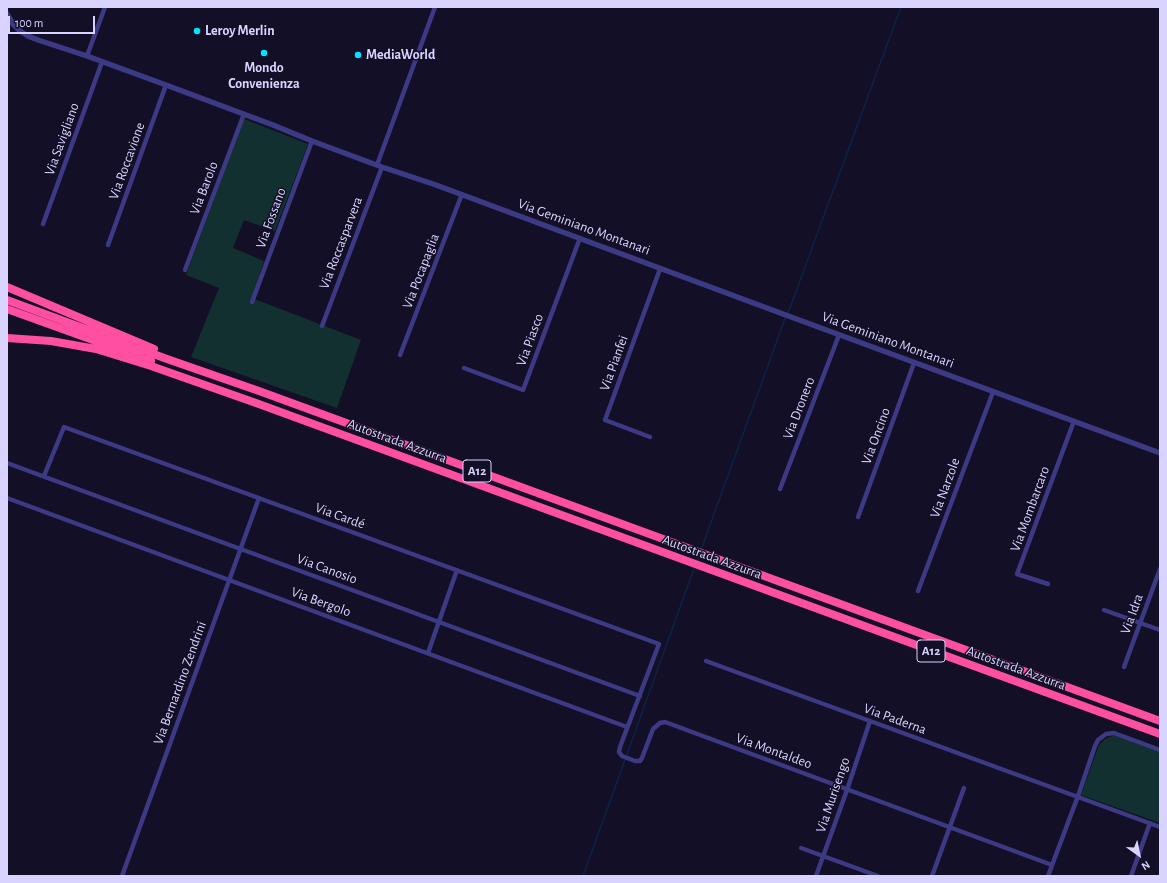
<!DOCTYPE html>
<meta charset="utf-8">
<style>
body{margin:0}
#map{position:relative;width:1167px;height:883px;overflow:hidden;background:#130f26;font-family:"Alegreya Sans",sans-serif}
canvas{display:block}
.frame{position:absolute;inset:0;border:8px solid #d9d4ff;pointer-events:none}
.north{position:absolute;left:1119px;top:835px;width:40px;height:40px;-webkit-text-stroke:3px #130f26;paint-order:stroke;rotate:147deg;font-size:11px;font-weight:700;line-height:16px;text-align:center;color:#d9d4ff}
.north::after{content:'';display:block;margin:auto;width:14px;height:18px;background:#d9d4ff;clip-path:polygon(50% 0,100% 100%,50% 72%,0 100%)}
.scale{position:absolute;left:8px;top:16px;width:87px;height:18px;box-sizing:border-box;border:2px solid #d9d4ff;border-top:0;padding-left:5px;font-size:12px;line-height:14px;white-space:nowrap;color:#d9d4ff;-webkit-text-stroke:3px #130f26;paint-order:stroke}
</style>
<div id="map">
<canvas width="1167" height="883"></canvas>
<div class="frame"></div>
<div class="north">N</div>
<div class="scale">100 m</div>
</div>
<script>
const c = document.querySelector('canvas').getContext('2d');
c.lineJoin = 'round';
function paint(path, color) {
  c.fillStyle = color;
  c.fill(path, 'evenodd');
}
function toPath(rows) {
  const path = new Path2D();
  for (const r of rows) {
    path.moveTo(r[0], r[1]);
    for (let i = 2; i < r.length; i += 2) path.lineTo(r[i], r[i + 1]);
  }
  return path;
}
function stroke(path, color, width, dash) {
  c.strokeStyle = color;
  c.lineWidth = width;
  c.lineCap = dash ? 'butt' : 'round';
  c.setLineDash(dash || []);
  c.stroke(path);
}
function write(font, color, halo, rows, align = 'center') {
  c.font = font + ' "Alegreya Sans",sans-serif';
  c.lineWidth = 3;
  c.setLineDash([]);
  c.textBaseline = 'middle';
  c.strokeStyle = halo;
  c.fillStyle = color;
  for (const [text, x, y, turn = 0] of rows) {
    c.save();
    c.translate(x, y);
    c.rotate((+turn || 0) * Math.PI / 180);
    c.textAlign = isNaN(turn) ? turn : align;
    if (halo) c.strokeText(text, 0, 0);
    c.fillText(text, 0, 0);
    c.restore();
  }
}
const green = toPath([
 [244,119,308,144,275,231,244,220,233,248,264,261,252,298,361,340,337,408,191,357,219,288,186,275],
 [1112,736,1116,736,1160,752,1160,823,1081,795,1099,745,1105,739]
]);
const stream = toPath([
 [788,313,901,7],
 [701,550,786,316],
 [583,876,695,566]
]);
const minor = toPath([
 [87,56,105,7],
 [377,165,435,7],
 [43,224,102,62],
 [108,245,166,85],
 [185,270,244,114],
 [252,302,312,141],
 [322,326,382,167],
 [400,355,462,194],
 [464,368,523,390,580,238],
 [650,437,605,420,660,269],
 [7,463,640,696],
 [44,476,64,427,659,644,620,747,619,752,622,756,635,761,640,761,642,758,653,729,660,723,665,722,1052,865],
 [780,489,839,335],
 [7,498,627,727],
 [858,517,914,363],
 [1048,584,1017,574,1074,421],
 [918,591,993,392],
 [1104,610,1160,630],
 [428,653,457,570],
 [706,661,1160,827],
 [1124,667,1160,569],
 [801,848,878,876],
 [122,876,259,498],
 [816,876,847,790,870,721],
 [932,876,964,788],
 [1048,876,1078,796,1095,746,1098,740,1106,734,1114,733,1160,750],
 [1131,876,1150,823]
]);
const tertiary = toPath([
 [7,14,13,24,20,31,28,36,38,40,87,56,166,85,273,125,312,141,382,167,436,185,783,314,1160,453]
]);
const motorway = toPath([
 [7,287,154,349],
 [7,300,167,359,259,391,1160,721],
 [7,309,151,361],
 [7,338,51,341,96,349,151,366,256,403,859,624,1160,734]
]);
const markers = [
 [197,31,4,"#00e5ff"],
 [264,53,4,"#00e5ff"],
 [358,55,4,"#00e5ff"]
];
const shields = [
 [477,471,28],
 [931,651,28]
];
const shieldNames = [
 ["A12",477,471],
 ["A12",931,651]
];
const poiNames = [
 ["Leroy Merlin",205,31],
 ["MediaWorld",366,55],
 ["Mondo",264,68,"center"],
 ["Convenienza",264,84,"center"]
];
const streetNames = [
 ["Via Savigliano",62,139,-70],
 ["Via Roccavione",127,161,-70],
 ["Via Barolo",204,188,-69],
 ["Via Fossano",271,218,-70],
 ["Via Geminiano Montanari",584,227,20],
 ["Via Roccasparvera",341,243,-69],
 ["Via Pocapaglia",421,271,-69],
 ["Via Piasco",530,340,-70],
 ["Via Geminiano Montanari",888,340,20],
 ["Via Pianfei",614,363,-70],
 ["Via Dronero",799,408,-69],
 ["Via Oncino",876,436,-70],
 ["Autostrada Azzurra",397,441,20],
 ["Via Narzole",945,488,-70],
 ["Via Mombarcaro",1030,509,-70],
 ["Via Cardé",340,516,20],
 ["Autostrada Azzurra",712,557,20],
 ["Via Canosio",327,569,20],
 ["Via Bergolo",321,602,20],
 ["Via Idra",1132,614,-70],
 ["Autostrada Azzurra",1016,668,20],
 ["Via Bernardino Zendrini",180,683,-70],
 ["Via Paderna",895,719,20],
 ["Via Montaldeo",774,751,20],
 ["Via Murisengo",833,795,-71]
];
paint(green, '#12302f');
stroke(stream, '#0c2248', 1.5);
stroke(minor, '#3d3a85', 4.5);
stroke(tertiary, '#3d3a85', 5.5);
stroke(motorway, '#ff4fa3', 8);
for (const [x, y, r, color] of markers) {
  const dot = new Path2D();
  dot.arc(x, y, r, 0, 2 * Math.PI);
  c.fillStyle = color;
  c.fill(dot);
  stroke(dot, '#130f26', 1.5);
}
for (const [x, y, w] of shields) {
  const box = new Path2D();
  box.roundRect(x - w / 2, y - 11, w, 22, 3);
  c.fillStyle = '#130f26';
  c.fill(box);
  stroke(box, '#d9d4ff', 1);
}
write('bold 13px', '#d9d4ff', null, shieldNames);
write('bold 14px', '#d9d4ff', '#130f26', poiNames, 'left');
write('14px', '#d9d4ff', '#130f26', streetNames);
</script>
